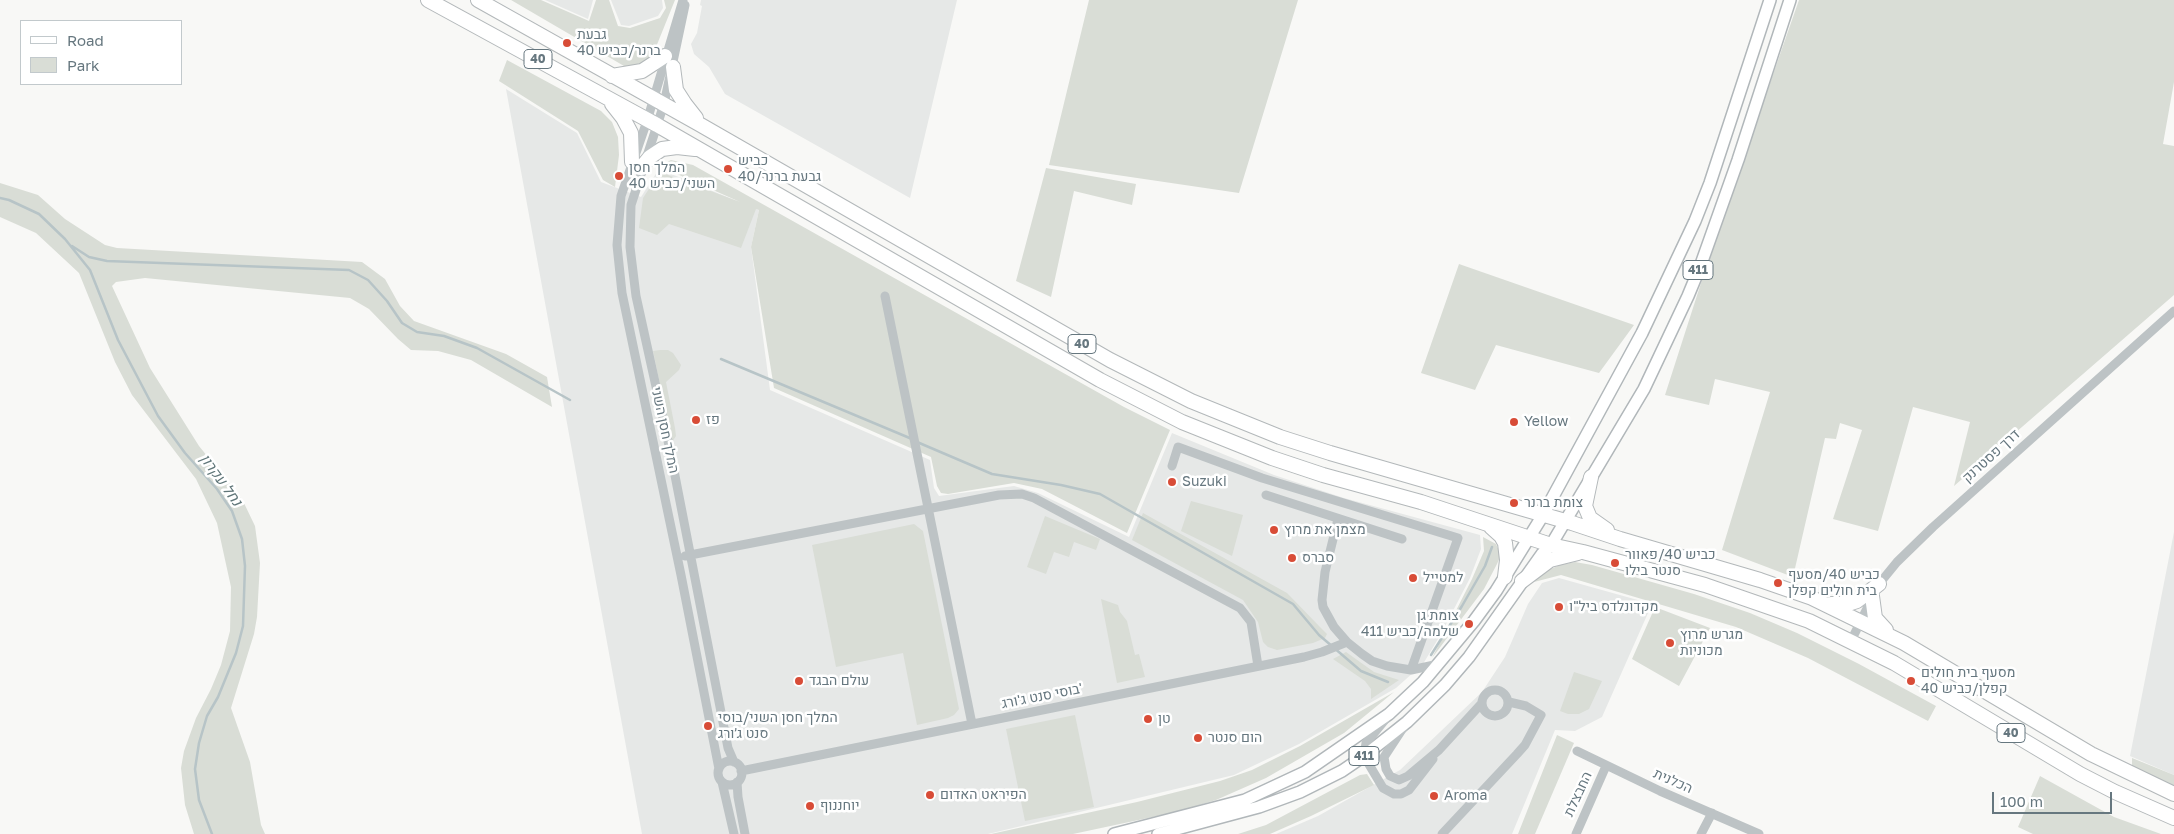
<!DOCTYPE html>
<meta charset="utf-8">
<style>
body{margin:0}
#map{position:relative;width:2174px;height:834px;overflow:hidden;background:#f8f8f6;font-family:"Golos Text",sans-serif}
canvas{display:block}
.legend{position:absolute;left:20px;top:20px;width:162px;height:65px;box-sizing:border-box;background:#fff;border:1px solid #c2c9cc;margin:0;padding:6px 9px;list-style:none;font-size:15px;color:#66777f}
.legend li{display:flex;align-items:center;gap:10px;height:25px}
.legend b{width:25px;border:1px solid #c2c9cc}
.scale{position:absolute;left:1992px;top:792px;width:120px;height:22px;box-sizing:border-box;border:2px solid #66777f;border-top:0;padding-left:6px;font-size:15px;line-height:18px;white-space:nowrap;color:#66777f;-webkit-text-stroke:4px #fff;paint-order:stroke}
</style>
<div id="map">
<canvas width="2174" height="834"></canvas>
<ul class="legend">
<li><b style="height:6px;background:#fff"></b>Road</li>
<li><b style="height:14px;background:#d9ddd6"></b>Park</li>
</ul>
<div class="scale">100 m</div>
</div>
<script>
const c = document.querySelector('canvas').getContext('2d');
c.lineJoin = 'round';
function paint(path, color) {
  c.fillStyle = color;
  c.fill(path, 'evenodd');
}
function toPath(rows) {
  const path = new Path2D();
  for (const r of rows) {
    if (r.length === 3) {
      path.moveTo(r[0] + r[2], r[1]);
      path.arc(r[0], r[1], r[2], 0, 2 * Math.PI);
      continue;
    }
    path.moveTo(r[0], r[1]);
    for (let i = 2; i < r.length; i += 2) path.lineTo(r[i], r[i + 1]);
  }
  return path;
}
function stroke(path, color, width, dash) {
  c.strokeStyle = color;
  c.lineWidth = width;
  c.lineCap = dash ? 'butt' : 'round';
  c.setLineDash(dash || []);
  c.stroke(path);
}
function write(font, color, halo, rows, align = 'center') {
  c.font = font + ' "Golos Text",Heebo,sans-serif';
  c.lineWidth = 5;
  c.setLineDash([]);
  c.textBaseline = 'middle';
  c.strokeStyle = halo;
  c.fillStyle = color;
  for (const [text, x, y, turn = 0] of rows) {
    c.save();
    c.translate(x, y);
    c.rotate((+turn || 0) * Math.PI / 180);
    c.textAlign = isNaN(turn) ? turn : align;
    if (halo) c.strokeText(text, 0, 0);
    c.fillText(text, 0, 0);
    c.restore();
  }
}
const built = toPath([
 [545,0,593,0,588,19],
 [611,0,662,0,663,8,658,16,629,26,621,25],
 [701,0,957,0,910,198,725,94,709,67,694,54,691,44,697,33,702,6,700,5],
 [506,89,577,133,601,182,641,197,659,169,759,210,751,247,770,390,930,460,934,488,939,496,1014,486,1038,493,1129,537,1172,433,1274,475,1344,498,1480,535,1481,549,1470,578,1441,634,1423,664,1396,688,1299,744,1234,775,988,834,642,834],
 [2174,532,2174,775,2130,756],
 [1559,578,1652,604,1602,717,1575,731,1555,730,1512,834,1276,834,1318,816,1400,770,1482,692,1505,657,1528,604,1542,583]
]);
const green = toPath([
 [511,0,541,0,589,21,596,0,609,0,618,26,630,28,660,18,666,8,664,0,675,0,654,52,647,63,635,67,624,66],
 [1089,0,1298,0,1239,193,1049,165],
 [1799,0,2174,0,2174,82,2163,144,2174,146,2174,295,1954,486,1970,422,1913,407,1878,531,1833,519,1862,430,1840,423,1836,439,1825,438,1793,577,1722,550,1770,392,1715,379,1709,405,1665,395,1710,255],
 [507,60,601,111,612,122,618,137,619,155,615,187,603,180,578,131,499,81],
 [671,160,693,165,1124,407,1170,430,1127,533,1042,489,1014,483,948,494,941,493,937,486,931,457,774,388,751,247,759,210,756,209,741,248,669,224,657,235,639,228,643,198,660,172,740,202,659,166],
 [1046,168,1136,184,1132,205,1074,191,1051,297,1016,281],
 [0,183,38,195,65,219,105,245,117,248,362,262,385,279,400,306,414,321,506,354,547,377,552,407,471,360,438,351,411,350,398,339,369,309,350,298,145,278,116,282,112,286,150,368,199,446,242,499,255,526,260,563,257,617,254,634,231,708,250,762,261,825,265,834,194,834,185,805,181,768,184,751,196,718,211,689,221,665,230,631,231,587,217,523,196,479,132,395,115,362,79,273,36,233,0,217],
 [1459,264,1634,325,1599,373,1496,345,1475,390,1421,373],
 [660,350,668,350,673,353,681,365,679,370,666,382,675,428,676,436,672,442,653,351],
 [1191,501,1243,515,1232,556,1181,531],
 [1143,513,1287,593,1319,626,1327,634,1325,638,1313,643,1277,650,1268,647,1263,642,1258,622,1243,600,1132,540],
 [1045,516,1100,539,1096,550,1074,542,1069,557,1054,552,1046,574,1027,567],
 [914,524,923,531,959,709,954,715,948,718,917,725,903,653,836,667,812,545],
 [1483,537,1496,544,1501,555,1497,564,1484,589,1432,658,1472,579,1484,551],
 [1575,562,1592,565,1694,594,1750,613,1797,633,1859,664,1936,706,1928,721,1808,658,1736,627,1561,575,1534,582,1544,572,1560,565],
 [1101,599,1118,605,1120,612,1127,621,1135,655,1139,654,1145,677,1117,683],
 [1655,607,1710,628,1679,686,1632,659],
 [1346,652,1374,672,1399,680,1371,699,1371,689,1365,681,1333,659],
 [1574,672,1602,681,1589,709,1579,714,1568,714,1560,711],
 [1394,692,1344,733,1266,778,1216,800,1176,812,1073,834,991,834,1137,802,1220,781,1252,770,1300,746],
 [1075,715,1094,807,1025,821,1006,729],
 [1557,735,1574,743,1535,834,1518,834],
 [2132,758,2174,775,2174,788,2132,766],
 [1367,774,1374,785,1311,816,1270,834,1238,834,1266,825,1360,775],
 [2040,776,2114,817,2161,834,2033,834,2018,827]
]);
const stream = toPath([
 [0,198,9,200,39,214,65,239,90,270,118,340,158,416,185,453,217,489,232,511,242,539,245,566,243,626,236,653,218,697,207,716,199,743,195,769,199,800,212,834],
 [72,246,89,257,107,261,349,270,368,280,387,301,402,323,417,332,444,336,477,348,570,400],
 [721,359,912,439],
 [917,442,992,474,1061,485,1100,494,1293,604,1319,635,1361,671,1388,682],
 [1431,655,1462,606,1485,566,1492,547]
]);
const minor = toPath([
 [683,0,647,121,621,196,617,245,622,293,681,575,719,769],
 [685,5,664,104,631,205,630,247,636,296,670,450,728,748,734,762],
 [885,296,972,724],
 [1172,466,1178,447,1262,478,1458,538,1411,670],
 [1266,495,1402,539],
 [1338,519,1325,572,1322,600,1323,607,1334,627,1347,642,1362,654,1372,661,1387,666,1411,670,1439,664],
 [685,556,999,495,1022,494,1034,498,1240,608,1251,622,1258,666],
 [1851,641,1879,584,1897,562,1933,527,2174,311],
 [1495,703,13],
 [1385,720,1366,743,1364,756,1383,788,1394,794,1401,794,1409,790,1433,759],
 [1403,728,1384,757,1386,769,1390,776,1399,780,1408,776,1439,750,1482,703],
 [1577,751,1660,791,1759,834],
 [730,773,12],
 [741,771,1304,657,1322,652,1347,642],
 [722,782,734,834],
 [737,782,738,797,745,834],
 [1442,834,1517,754,1525,745,1541,715,1526,706,1509,702],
 [1576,834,1606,766],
 [1701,834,1712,813]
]);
const major = toPath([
 [1114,834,1245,800,1305,772,1389,714,1423,682,1474,621,1496,591,1543,515,1642,333,1695,221,1710,183,1770,0],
 [1158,834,1259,807,1300,792,1342,771,1364,756,1407,722,1445,685,1469,657,1542,554,1551,545,1644,389,1688,296,1700,267,1738,160,1790,0]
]);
const highway = toPath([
 [428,0,657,125,1100,380,1182,422,1272,458,1323,475,1421,502,1551,545,1583,552,1705,585,1809,621,1894,663,2080,774,2115,792,2174,818],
 [478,0,699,124,1110,360,1191,401,1280,437,1330,453,1572,523,1620,539,1760,580,1812,598,1904,643,2091,754,2174,794],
 [673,67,676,90,685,104,696,118],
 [612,76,642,71,665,56],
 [612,104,623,118,631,133,632,162],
 [641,168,650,157,662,149,677,147,695,149],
 [1591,477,1585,506,1590,518,1607,530],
 [1491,527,1501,536,1505,543,1507,560,1505,577],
 [1522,581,1550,560,1578,553],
 [1872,596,1875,618,1886,630],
 [1831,604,1848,604,1857,601,1879,584]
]);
const markers = [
 [567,43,5,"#d84c37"],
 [728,169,5,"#d84c37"],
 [619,176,5,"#d84c37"],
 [696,420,5,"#d84c37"],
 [1514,422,5,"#d84c37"],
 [1172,482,5,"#d84c37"],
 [1514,503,5,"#d84c37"],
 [1274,530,5,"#d84c37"],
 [1292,558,5,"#d84c37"],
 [1615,563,5,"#d84c37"],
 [1413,578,5,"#d84c37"],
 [1778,583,5,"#d84c37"],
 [1559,607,5,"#d84c37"],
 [1469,624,5,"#d84c37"],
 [1670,643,5,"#d84c37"],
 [799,681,5,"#d84c37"],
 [1911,681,5,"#d84c37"],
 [1148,719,5,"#d84c37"],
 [708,726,5,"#d84c37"],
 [1198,738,5,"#d84c37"],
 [930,795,5,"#d84c37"],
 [1434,796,5,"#d84c37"],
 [810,806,5,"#d84c37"]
];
const shields = [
 [538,59,28],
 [1698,270,30],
 [1082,344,28],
 [2011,733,28],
 [1364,756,30]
];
const shieldNames = [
 ["40",538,59],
 ["411",1698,270],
 ["40",1082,344],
 ["40",2011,733],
 ["411",1364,756]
];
const poiNames = [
 ["גבעת",577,35],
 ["ברנר/כביש 40",577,51],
 ["כביש",738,161],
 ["40/גבעת ברנר",738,177],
 ["המלך חסן",629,168],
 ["השני/כביש 40",629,184],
 ["פז",706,420],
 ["Yellow",1524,422],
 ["Suzuki",1182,482],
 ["צומת ברנר",1524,503],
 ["מצמן את מרוץ",1284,530],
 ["כביש 40/פאוור",1625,555],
 ["סנטר בילו",1625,571],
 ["סברס",1302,558],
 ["כביש 40/מסעף",1788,575],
 ["בית חולים קפלן",1788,591],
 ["למטייל",1423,578],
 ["מקדונלדס ביל\"ו",1569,607],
 ["צומת גן",1459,616,"right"],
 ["שלמה/כביש 411",1459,632,"right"],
 ["מגרש מרוץ",1680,635],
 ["מכוניות",1680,651],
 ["מסעף בית חולים",1921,673],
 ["קפלן/כביש 40",1921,689],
 ["עולם הבגד",809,681],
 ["המלך חסן השני/בוסי",718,718],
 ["סנט ג׳ורג",718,734],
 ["טן",1158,719],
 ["הום סנטר",1208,738],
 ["הפיראט האדום",940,795],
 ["Aroma",1444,796],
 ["יוחננוף",820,806]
];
const streetNames = [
 ["המלך חסן השני",665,430,78],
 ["דרך פסטרנק",1991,456,-42],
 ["בוסי סנט ג'ורג'",1042,696,-11],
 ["הכלנית",1673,781,24],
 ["החבצלת",1578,794,-65]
];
const waterNames = [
 ["נחל עקרון",221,480,54]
];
paint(built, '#e6e8e7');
paint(green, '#d9ddd6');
stroke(stream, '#b7c4c7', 2.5);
stroke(major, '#b1b7ba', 14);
stroke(highway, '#b3b8ba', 16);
stroke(minor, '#bdc3c5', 9);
stroke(major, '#fff', 11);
stroke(highway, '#fff', 14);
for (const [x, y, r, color] of markers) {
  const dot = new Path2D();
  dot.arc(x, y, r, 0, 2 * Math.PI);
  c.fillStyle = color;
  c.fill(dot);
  stroke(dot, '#fff', 2);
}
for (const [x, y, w] of shields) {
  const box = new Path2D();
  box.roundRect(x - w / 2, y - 9.5, w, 19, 4);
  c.fillStyle = '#fff';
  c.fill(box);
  stroke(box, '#66777f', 1);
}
write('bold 12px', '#66777f', null, shieldNames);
write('14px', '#66777f', '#fff', poiNames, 'left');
write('14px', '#66777f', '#fff', streetNames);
write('italic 15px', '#607679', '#fff', waterNames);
</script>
